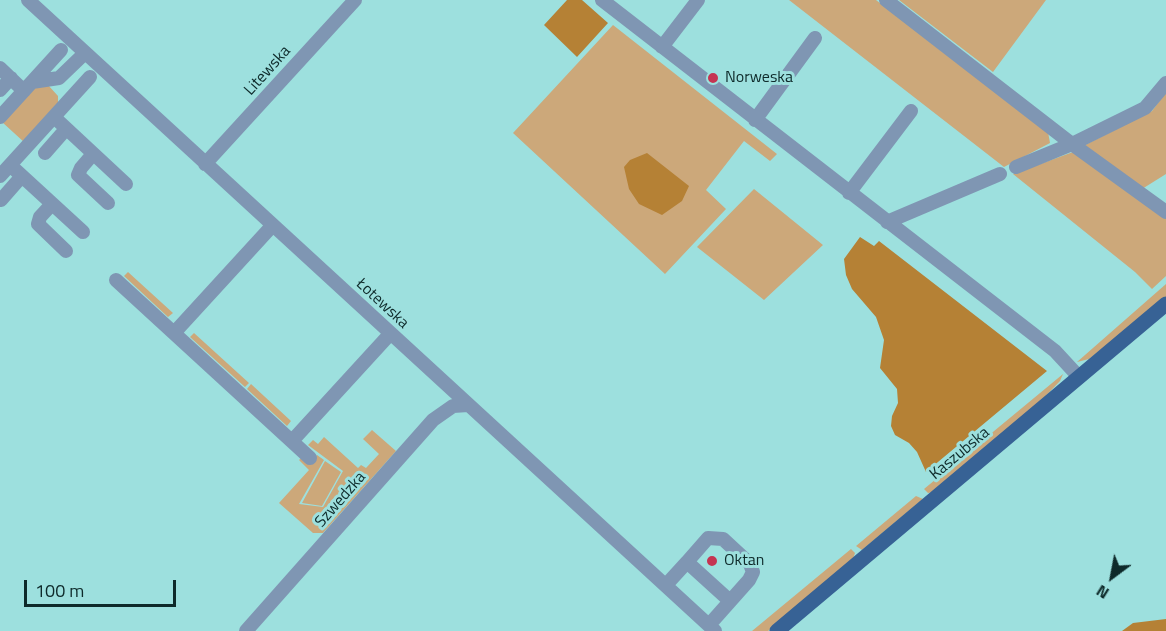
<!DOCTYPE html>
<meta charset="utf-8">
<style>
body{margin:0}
#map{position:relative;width:1166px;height:631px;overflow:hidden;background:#9de0de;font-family:"Titillium Web",sans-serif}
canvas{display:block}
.north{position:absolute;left:1082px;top:547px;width:60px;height:60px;-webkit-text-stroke:4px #9de0de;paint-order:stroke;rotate:212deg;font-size:16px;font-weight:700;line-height:24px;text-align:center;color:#0e2a2a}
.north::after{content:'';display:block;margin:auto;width:21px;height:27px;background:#0e2a2a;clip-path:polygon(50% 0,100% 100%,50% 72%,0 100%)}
.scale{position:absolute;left:24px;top:580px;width:152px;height:27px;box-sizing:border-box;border:3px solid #0e2a2a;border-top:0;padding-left:8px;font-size:18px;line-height:21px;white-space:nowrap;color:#0e2a2a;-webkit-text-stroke:4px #9de0de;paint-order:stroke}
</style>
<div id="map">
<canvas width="1166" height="631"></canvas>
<div class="north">N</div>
<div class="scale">100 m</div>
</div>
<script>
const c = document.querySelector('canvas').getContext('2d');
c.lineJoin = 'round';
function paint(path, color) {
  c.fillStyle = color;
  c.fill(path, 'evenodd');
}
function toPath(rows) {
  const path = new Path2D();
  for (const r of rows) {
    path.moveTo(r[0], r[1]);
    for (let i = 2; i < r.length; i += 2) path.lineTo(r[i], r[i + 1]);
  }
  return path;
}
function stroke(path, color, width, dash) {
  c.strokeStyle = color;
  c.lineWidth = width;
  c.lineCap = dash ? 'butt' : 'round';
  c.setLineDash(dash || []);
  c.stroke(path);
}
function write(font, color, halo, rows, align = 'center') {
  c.font = font + ' "Titillium Web",sans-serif';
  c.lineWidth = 6;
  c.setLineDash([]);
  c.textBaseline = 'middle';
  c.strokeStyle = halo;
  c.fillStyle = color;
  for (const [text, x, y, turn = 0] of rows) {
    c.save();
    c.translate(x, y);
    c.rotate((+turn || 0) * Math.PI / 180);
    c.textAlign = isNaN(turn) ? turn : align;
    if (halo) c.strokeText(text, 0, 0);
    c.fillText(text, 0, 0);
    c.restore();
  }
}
const green = toPath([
 [789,0,876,0,1048,132,1050,143,1004,167],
 [899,0,1046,0,993,72],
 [613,25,777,154,770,161,744,141,706,190,726,209,665,274,513,133],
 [48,85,58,96,58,105,25,143,2,122,33,88],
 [1166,92,1166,174,1142,189,1083,146,1152,111],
 [1073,152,1166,218,1166,276,1152,289,1135,272,1013,174],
 [754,189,823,245,764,300,697,247],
 [128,272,173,313,168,317,124,276],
 [1166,284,1166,298,1089,359,1077,362],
 [194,333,249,383,245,387,190,337],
 [1063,374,1060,381,1034,408,933,492,928,493,924,489],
 [251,384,291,421,287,426,247,389],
 [372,430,396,451,323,533,313,533,279,503,309,470,299,460,302,457,309,463,317,455,324,460,299,504,323,507,343,471,308,445,313,440,318,444,324,437,358,468,361,465,366,468,379,454,363,439],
 [325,461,341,472,322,506,302,503],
 [916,496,923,499,862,550,856,546],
 [851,549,855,553,853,559,768,631,752,631]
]);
const forest = toPath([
 [567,0,582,0,608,23,577,57,544,25],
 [647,153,689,186,682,201,662,215,639,204,629,189,624,167,630,160],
 [860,237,874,246,879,241,1047,371,926,472,917,452,909,443,895,435,891,426,892,416,898,403,897,389,880,368,884,340,876,317,852,289,846,275,844,259],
 [1166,619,1166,631,1122,631,1133,623]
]);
const minor = toPath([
 [28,0,715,631],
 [602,0,1055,351,1079,377],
 [886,0,1072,144,1166,212],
 [662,47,698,0],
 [0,68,24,91],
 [32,82,59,78,85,53],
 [0,90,11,78],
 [0,117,61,50],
 [54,117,126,184],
 [755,120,815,38],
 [45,153,66,129],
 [93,154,81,168,78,175,108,203],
 [205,164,355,0],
 [10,165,83,232],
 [1016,167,1072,144,1145,108,1166,83],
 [0,176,90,77],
 [849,193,911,111],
 [1,200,22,176],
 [52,204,40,217,38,224,66,251],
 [887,222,1000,174],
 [116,280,310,458],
 [174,333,272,226],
 [292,441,390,334],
 [666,585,687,562],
 [709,625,749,580,753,572,750,564,723,539,708,538,687,562,730,601],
 [246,631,433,420,453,406,468,405]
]);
const major = toPath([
 [777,631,1166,304]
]);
const markers = [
 [713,78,6,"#c53452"],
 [712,561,6,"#c53452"]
];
const streetNames = [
 ["Litewska",268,71,-48],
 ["Łotewska",382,304,43],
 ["Kaszubska",960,454,-40],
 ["Szwedzka",341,500,-49]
];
const poiNames = [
 ["Norweska",725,78],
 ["Oktan",724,561]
];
paint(green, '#cca87a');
paint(forest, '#b58135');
stroke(minor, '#7f96b3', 14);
stroke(major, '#376295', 15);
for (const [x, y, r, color] of markers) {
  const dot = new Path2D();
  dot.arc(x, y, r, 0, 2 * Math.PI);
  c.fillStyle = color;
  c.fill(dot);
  stroke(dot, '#9de0de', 2);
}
write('16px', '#0e2a2a', '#9de0de', streetNames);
write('16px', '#0e2a2a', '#9de0de', poiNames, 'left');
</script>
